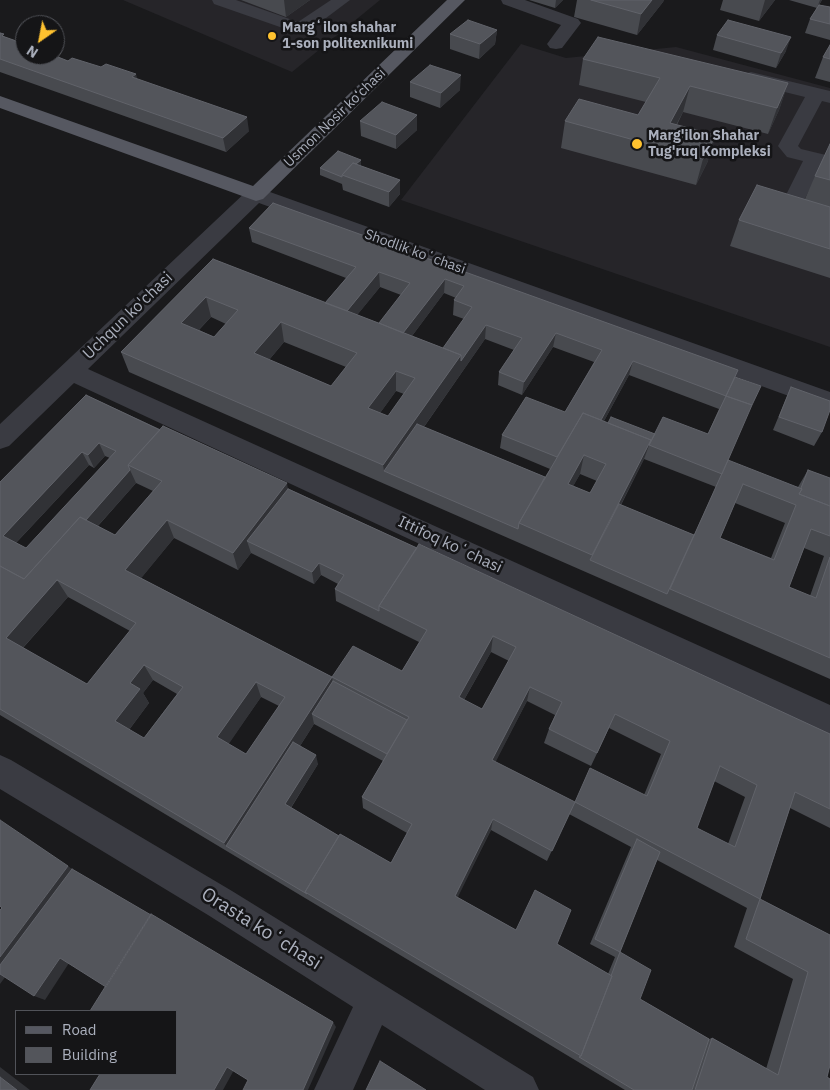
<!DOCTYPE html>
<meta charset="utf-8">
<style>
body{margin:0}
#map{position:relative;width:830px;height:1090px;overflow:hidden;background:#1a1a1c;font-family:"IBM Plex Sans",sans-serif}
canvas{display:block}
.legend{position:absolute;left:15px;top:1010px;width:162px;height:65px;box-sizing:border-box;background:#151517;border:1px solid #515359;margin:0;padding:6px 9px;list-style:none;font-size:15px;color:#abb0bd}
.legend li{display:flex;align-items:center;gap:10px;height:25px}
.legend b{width:25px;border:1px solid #515359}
.north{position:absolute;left:15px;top:15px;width:50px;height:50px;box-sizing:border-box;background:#151517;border:1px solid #515359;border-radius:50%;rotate:213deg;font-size:14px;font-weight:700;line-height:20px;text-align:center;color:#abb0bd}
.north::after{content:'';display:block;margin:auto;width:18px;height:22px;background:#ffc22f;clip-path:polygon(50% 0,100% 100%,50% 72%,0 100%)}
</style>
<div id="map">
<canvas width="830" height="1090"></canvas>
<ul class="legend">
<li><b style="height:6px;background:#565861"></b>Road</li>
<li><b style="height:14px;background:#53555b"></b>Building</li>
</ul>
<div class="north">N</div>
</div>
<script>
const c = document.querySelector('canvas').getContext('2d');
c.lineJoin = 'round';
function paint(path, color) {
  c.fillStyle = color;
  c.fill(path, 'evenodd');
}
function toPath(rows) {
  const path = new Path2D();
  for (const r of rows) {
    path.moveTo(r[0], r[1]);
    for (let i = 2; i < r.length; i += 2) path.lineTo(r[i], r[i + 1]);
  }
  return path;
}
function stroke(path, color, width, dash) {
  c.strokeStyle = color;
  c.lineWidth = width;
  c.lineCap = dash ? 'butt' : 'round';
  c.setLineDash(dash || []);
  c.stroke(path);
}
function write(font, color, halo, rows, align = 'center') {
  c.font = font + ' "IBM Plex Sans",sans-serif';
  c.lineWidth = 5;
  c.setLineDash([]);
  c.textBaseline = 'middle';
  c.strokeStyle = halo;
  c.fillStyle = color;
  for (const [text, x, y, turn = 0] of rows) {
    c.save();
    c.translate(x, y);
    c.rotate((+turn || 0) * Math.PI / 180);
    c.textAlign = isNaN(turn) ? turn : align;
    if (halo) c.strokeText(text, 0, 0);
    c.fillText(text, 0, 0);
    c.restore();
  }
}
const built = toPath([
 [123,0,380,0,292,72],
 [521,44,566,58,676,47,830,88,830,347,401,200]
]);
const minor = toPath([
 [212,0,236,0,298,22,331,0,350,0,306,33,300,34,214,4,212,0],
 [501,0,525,0,578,19,581,23,562,48,556,49,550,48,547,44,561,25,503,4,501,0],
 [751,72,830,91,830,103,822,101,798,146,801,149,830,156,830,169,821,167,795,218,788,220,781,218,777,213,803,161,787,157,778,146,805,97,744,82,742,78,744,74,751,72],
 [256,187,830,392,830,411,259,203,88,369,830,705,830,735,74,383,9,446,0,449,0,424,249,189,256,187],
 [0,755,11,760,232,891,533,1077,539,1090,485,1090,382,1025,353,1090,314,1090,353,1007,208,915,0,789,0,755]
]);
const major = toPath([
 [447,0,465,0,263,199,256,201,0,108,0,96,253,186,447,0]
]);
const wall = toPath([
 [241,0,310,0,286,17],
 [529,0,563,0,555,8],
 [577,0,664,0,663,2,637,35,574,17],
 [723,0,775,0,759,21,720,10],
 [789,0,822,0,819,5,830,7,830,40,805,33,810,19,817,8],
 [497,30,495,44,479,59,450,49,450,34],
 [0,33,5,37,68,61,249,131,226,152,0,72],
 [717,35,786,51,776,68,713,50],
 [830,45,830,82,815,78,823,57],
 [583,59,788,83,779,110,768,134,683,112,677,125,708,161,696,185,561,148,565,121,638,115,646,102,579,85],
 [410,82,460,90,440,108,410,97],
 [417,115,417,130,396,149,361,136,360,121],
 [830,144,830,278,730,246,739,220,805,199,815,176],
 [361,160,361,166,400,180,400,194,389,207,343,190,342,184,320,175,320,168],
 [273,203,735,377,722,473,798,487,808,470,830,478,830,679,129,372,121,352,213,259,325,303,346,278,252,242,249,228],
 [380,287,401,295,379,323,357,315],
 [444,293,456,298,454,300,453,315,464,319,443,348,412,336],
 [211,317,226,324,214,337,199,330],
 [485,339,514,350,499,372,498,385,522,395,553,347,594,362,565,412,502,435,500,448,550,469,545,477,424,427],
 [284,342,346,367,331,386,269,360],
 [629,375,719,409,708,434,655,434,608,423,604,421],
 [396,391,404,394,388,416,380,413],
 [644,459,716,487,694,535,621,505],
 [580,474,597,481,590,493,573,486],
 [735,503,785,523,771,558,720,538],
 [804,548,824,556,810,596,789,587],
 [791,387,822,432,814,446,773,430,785,401],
 [86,395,417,548,830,734,830,828,790,808,760,899,830,935,827,1077,830,1090,625,1090,0,715,0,482],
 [105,456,110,458,26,548,16,543,89,465,94,468],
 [136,483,153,491,115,535,98,526],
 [174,538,238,570,251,553,314,584,321,575,338,584,335,589,336,601,419,642,402,671,332,677,333,681,332,677,141,578],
 [68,597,130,631,87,684,23,648],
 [491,652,509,661,482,709,464,700],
 [153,680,177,694,144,738,129,730,149,703,143,693],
 [261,697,279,706,246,754,228,744],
 [527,701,555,715,549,729,544,743,591,766,609,728,661,754,644,795,574,802,495,762],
 [314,724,383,761,362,797,363,808,407,833,391,863,339,836,291,808,318,764,300,746],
 [714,781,745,797,728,844,697,828],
 [569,814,631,847,590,944,615,957,608,974,557,944,516,930,457,897,491,830,547,861],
 [657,860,747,908,734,947,793,979,766,1069,712,1038,709,1039,640,999,620,952]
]);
const shadedWall = toPath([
 [284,0,310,0,286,17],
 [556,0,563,0,555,8],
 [652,0,664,0,663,2,637,35,641,14],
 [765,0,775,0,759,21],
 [820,0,822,0,817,8],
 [497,30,495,44,479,59,480,44],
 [791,37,786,51,776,68,781,53],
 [136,74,140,89,132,77],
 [461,75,460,90,440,108,441,93],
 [788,83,779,110,768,134,777,108],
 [690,86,683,112,663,149,670,123],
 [417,115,417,130,396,149,396,135],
 [247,117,249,131,226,152,223,138],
 [716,135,708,161,696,185,703,159],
 [361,160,361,167,343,176],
 [400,180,400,194,389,207,389,192],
 [379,272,380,287,345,330,344,315],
 [445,279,444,293,400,352,400,337],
 [206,297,211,317,186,343,181,323],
 [281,322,284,342,258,373,254,353],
 [486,325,485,339,391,474,384,471,383,465,461,355],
 [556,333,553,347,522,395,524,382],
 [633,361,629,375,594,439,598,425],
 [396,371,396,391,370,427,368,408],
 [651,440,644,459,592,561,590,560,592,555],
 [99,443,105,456,94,468,88,455],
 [82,452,89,465,11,548,3,536],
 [584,455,580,474,564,503,568,484],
 [130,470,136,483,35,596,27,584],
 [287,483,290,502,247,541,251,553,238,570,233,553],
 [167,520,174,538,134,587,125,570],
 [319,563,321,575,314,584,312,572],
 [57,580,68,597,18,653,6,638],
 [493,636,491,652,457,712,459,697],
 [144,665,153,680,143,693,149,703,125,735,115,721,130,683],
 [332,677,335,692,312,714,314,724,233,850,226,846,224,843],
 [256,682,261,697,224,751,217,737],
 [530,687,527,701,490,773,492,760],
 [316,755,318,764,288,812,285,804],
 [493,819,491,830,454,905,455,896],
 [68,866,81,876,0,984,0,957],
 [60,958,69,963,45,1000,34,996],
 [333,1022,336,1027,308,1090,303,1090],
 [0,1067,30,1090,17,1090,0,1077],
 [227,1067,234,1070,223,1090,214,1090]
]);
const building = toPath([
 [591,0,652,0,641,14,591,0],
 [819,5,830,7,830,24,810,19,819,5],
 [468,20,497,30,480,44,450,34,468,20],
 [728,20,791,37,781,53,717,35,728,20],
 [0,33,4,34,2,36,25,44,25,55,53,55,68,61,72,58,101,67,106,64,136,74,132,77,247,117,223,138,0,59,0,33],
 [598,37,788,83,777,108,690,86,670,123,716,135,703,159,565,121,579,99,638,115,660,78,583,59,598,37],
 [830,45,830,59,823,57,830,45],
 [430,65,461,75,441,93,410,82,430,65],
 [382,102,417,115,396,135,360,121,382,102],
 [830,144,830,180,815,176,830,144],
 [338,151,361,160,356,164,353,163,342,175,342,177,320,168,338,151],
 [353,163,400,180,389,192,342,175,353,163],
 [757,185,830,207,830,249,739,220,757,185],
 [273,203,738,370,726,396,633,361,601,420,583,413,557,457,502,435,526,397,565,412,602,350,556,333,524,382,499,372,522,338,486,325,461,361,461,355,443,348,472,307,454,300,464,286,445,279,403,333,379,323,410,283,379,272,347,311,325,303,356,267,249,228,273,203],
 [213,259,461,355,383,465,121,352,213,259],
 [206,297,238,310,214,337,181,323,206,297],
 [281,322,357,353,331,386,254,353,281,322],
 [396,371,415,378,388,416,368,408,396,371],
 [735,377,761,386,752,405,726,396,735,377],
 [791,387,830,401,830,410,822,432,779,417,791,387],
 [86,395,160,430,128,465,130,470,86,520,80,517,24,579,0,566,0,482,86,395],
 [99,443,116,451,26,548,3,536,82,452,88,455,99,443],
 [726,396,752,405,722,474,649,445,663,417,708,434,726,396],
 [583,413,651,440,592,555,519,523,583,413],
 [584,455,606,464,590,493,568,484,584,455],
 [611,417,655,434,649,445,651,440,608,423,611,417],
 [417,424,545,477,519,523,518,529,384,471,417,424],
 [163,426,287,483,233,553,167,520,125,570,332,677,224,843,0,709,0,566,24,579,80,517,115,535,162,481,128,465,163,426],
 [57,580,136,623,87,684,6,638,57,580],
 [144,665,183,687,144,738,115,721,140,689,130,683,144,665],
 [256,682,285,697,246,754,217,737,256,682],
 [728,460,802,489,799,494,830,506,830,536,811,529,789,587,816,598,830,557,830,658,670,589,728,460],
 [743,484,796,505,774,560,720,538,743,484],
 [808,470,830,478,830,506,799,494,802,489,801,488,808,470],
 [288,489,417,548,379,606,379,611,335,589,344,575,319,563,312,572,247,541,288,489],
 [619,504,694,535,667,594,590,560,619,504],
 [419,544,830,734,830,809,795,792,760,899,575,802,552,851,493,819,455,896,516,930,535,890,571,910,557,944,612,976,581,1056,305,892,340,834,391,863,412,824,362,797,409,717,332,677,353,646,402,671,427,630,379,606,419,544],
 [493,636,516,647,482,709,459,697,493,636],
 [530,687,562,702,549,729,597,753,615,714,670,741,647,796,590,768,575,802,492,760,530,687],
 [720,766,757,785,735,847,697,828,720,766],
 [333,681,407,720,387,754,312,714,333,681],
 [293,742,316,755,285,804,339,836,305,892,307,894,226,846,293,742],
 [0,820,68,866,0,957,0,910,2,908,0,906,0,820],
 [637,839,660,852,620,952,595,939,637,839],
 [72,869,151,915,106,987,60,958,34,996,0,974,0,965,72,869],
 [760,899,830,935,830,1065,827,1077,830,1079,830,1090,695,1090,712,1038,778,1075,808,972,746,939,760,899],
 [151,914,333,1022,303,1090,243,1090,248,1080,227,1067,214,1090,90,1090,100,1074,176,1074,176,1011,90,1011,151,914],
 [620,952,651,970,640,999,709,1039,692,1090,634,1090,579,1057,581,1056,612,976,611,976,620,952],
 [380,1061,426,1090,366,1090,380,1061],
 [0,1077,17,1090,0,1090,0,1077]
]);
const markers = [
 [272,36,5,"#ffc22f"],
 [637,144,6,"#ffc22f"]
];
const farPoinames = [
 ["Margʻilon shahar",282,28],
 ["1-son politexnikumi",282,44],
 ["Marg'ilon Shahar",648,136],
 ["Tug'ruq Kompleksi",648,152]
];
const farStreetnames = [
 ["Usmon Nosir ko‘chasi",335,118,-44],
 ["Shodlik koʻchasi",415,252,20]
];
const streetNames = [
 ["Uchqun ko'chasi",128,316,-44],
 ["Ittifoq koʻchasi",450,545,25]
];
const nearStreetnames = [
 ["Orasta koʻchasi",261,929,32]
];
paint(built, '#262529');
paint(minor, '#3a3b42');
paint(major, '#565861');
paint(wall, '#484a4f');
paint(shadedWall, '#313236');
paint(building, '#53555b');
stroke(building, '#61636a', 1);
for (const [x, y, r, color] of markers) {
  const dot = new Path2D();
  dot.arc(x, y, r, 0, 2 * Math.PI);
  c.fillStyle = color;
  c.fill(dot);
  stroke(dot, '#151517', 2);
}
write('bold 14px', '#abb0bd', '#151517', farPoinames, 'left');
write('14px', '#abb0bd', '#151517', farStreetnames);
write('16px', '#abb0bd', '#151517', streetNames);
write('19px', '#abb0bd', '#151517', nearStreetnames);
</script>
